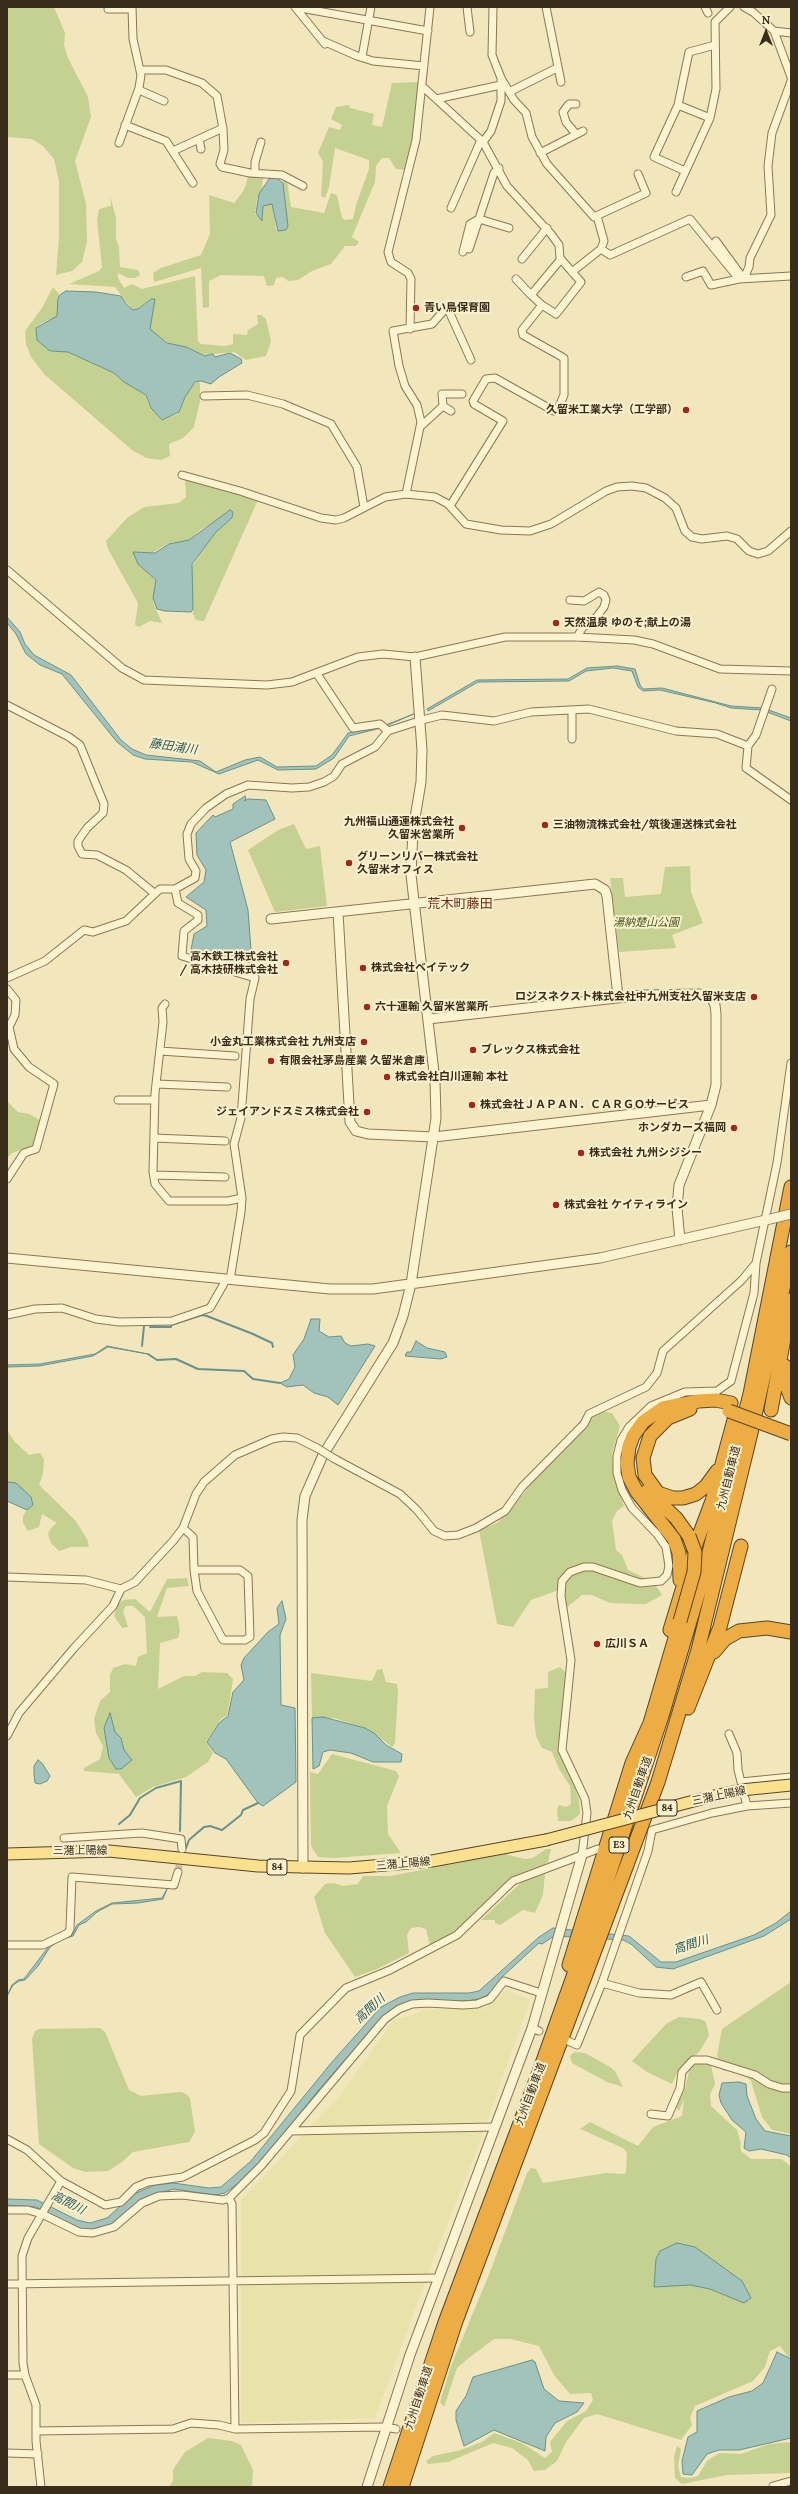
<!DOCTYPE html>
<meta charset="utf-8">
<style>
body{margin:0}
#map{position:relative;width:798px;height:2494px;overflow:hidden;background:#f2e6bd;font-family:Lora,serif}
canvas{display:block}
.frame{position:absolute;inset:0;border:8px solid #3a2c1b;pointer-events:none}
.north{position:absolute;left:746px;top:12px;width:40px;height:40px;-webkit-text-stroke:3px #f9f0cd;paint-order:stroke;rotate:0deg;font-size:11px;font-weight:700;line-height:16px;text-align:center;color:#3a2c1b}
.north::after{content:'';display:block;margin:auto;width:14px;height:18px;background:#3a2c1b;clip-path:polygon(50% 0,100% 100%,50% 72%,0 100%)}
</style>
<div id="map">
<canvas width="798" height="2494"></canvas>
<div class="frame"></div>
<div class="north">N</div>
</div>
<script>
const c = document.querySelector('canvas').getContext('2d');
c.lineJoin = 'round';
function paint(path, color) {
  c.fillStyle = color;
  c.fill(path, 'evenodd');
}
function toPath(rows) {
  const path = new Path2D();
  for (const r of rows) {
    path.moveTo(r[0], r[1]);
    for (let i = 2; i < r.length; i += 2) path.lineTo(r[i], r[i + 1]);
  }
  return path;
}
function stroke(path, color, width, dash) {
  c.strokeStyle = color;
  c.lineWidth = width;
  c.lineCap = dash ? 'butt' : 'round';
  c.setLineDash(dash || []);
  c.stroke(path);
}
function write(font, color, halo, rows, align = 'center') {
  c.font = font + ' Lora,"Noto Sans JP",serif';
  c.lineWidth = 4;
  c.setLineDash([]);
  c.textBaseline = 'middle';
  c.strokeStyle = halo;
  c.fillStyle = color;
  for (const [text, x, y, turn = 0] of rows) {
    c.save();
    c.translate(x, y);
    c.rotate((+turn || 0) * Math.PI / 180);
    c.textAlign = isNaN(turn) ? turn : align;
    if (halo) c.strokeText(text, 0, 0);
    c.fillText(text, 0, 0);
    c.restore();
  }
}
const farmland = toPath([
 [506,1990,530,2000,475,2155,431,2266,375,2418,241,2423,241,2200,338,2098,394,2020,428,2010,483,2009]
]);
const green = toPath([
 [7,7,54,7,65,33,64,45,68,58,88,97,91,117,75,161,86,204,87,242,82,262,72,271,56,275,59,235,59,181,54,159,43,146,32,139,7,137],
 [419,82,414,134,406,170,396,169,389,158,382,158,376,166,375,182,352,237,359,242,356,246,345,246,331,264,312,271,298,280,288,281,283,277,276,278,274,285,267,286,264,276,221,275,209,281,209,307,203,308,201,268,154,282,153,273,161,268,201,255,210,234,209,195,234,203,244,190,248,177,263,175,262,189,257,199,255,214,263,220,263,207,267,203,273,204,276,229,278,231,285,231,288,227,283,179,287,180,291,207,324,213,331,193,337,195,342,218,345,220,353,219,356,205,369,169,369,160,335,148,329,187,325,198,321,196,323,162,318,153,329,127,340,130,342,125,331,119,336,107,349,105,350,108,374,114,372,125,382,127,392,83],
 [110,196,116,218,116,239,119,247,120,267,138,270,140,275,135,278,128,278,118,273,118,278,124,288,132,284,142,289,195,276,198,341,201,344,225,346,233,344,233,334,247,335,248,330,258,324,257,315,261,315,266,319,271,341,266,356,246,360,234,352,204,355,185,347,170,344,151,331,149,324,155,299,150,299,137,309,132,309,115,287,69,284,99,271,102,267,97,220,99,209,111,206],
 [53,287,60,295,58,314,55,319,48,320,36,327,37,340,51,352,68,352,113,373,145,395,149,405,162,420,178,414,183,400,193,385,197,382,200,383,200,401,194,427,183,438,169,444,170,456,161,460,146,458,132,450,44,374,31,357,26,344,25,331,42,308],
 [185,479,258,500,204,621,196,620,193,614,192,566,215,532,233,518,233,511,200,530,189,540,167,544,152,553,134,552,136,560,156,581,153,602,162,623,150,621,139,627,135,625,138,603,108,549,106,541,127,518,144,507,179,503,186,497],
 [294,824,306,849,320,846,327,906,275,912,248,850,278,830],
 [690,866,691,892,703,923,672,935,676,948,619,952,610,878,623,878,625,897,661,894,665,867],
 [7,1101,18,1112,29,1114,40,1120,33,1146,12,1153,7,1158],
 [601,1411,612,1413,620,1426,612,1453,615,1480,624,1506,617,1511,612,1521,616,1550,622,1555,628,1570,645,1578,657,1587,662,1595,646,1604,638,1604,610,1603,592,1595,582,1595,565,1609,564,1588,531,1600,513,1627,497,1624,479,1530,497,1523,514,1506,543,1468,586,1427,593,1416],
 [7,1430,15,1442,29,1455,40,1453,44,1459,43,1474,39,1485,75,1520,87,1539,89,1547,71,1547,59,1551,51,1543,48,1534,51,1528,57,1523,42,1514,39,1527,28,1531,23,1523,23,1516,32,1501,16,1483,7,1483],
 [187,1578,189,1586,167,1588,157,1617,177,1616,180,1630,178,1638,160,1643,158,1689,184,1676,195,1676,202,1672,227,1673,233,1679,229,1706,227,1715,220,1720,206,1742,213,1753,208,1762,186,1777,153,1787,136,1797,119,1774,84,1771,84,1768,100,1759,103,1746,96,1733,94,1719,100,1701,110,1692,110,1675,113,1668,125,1664,136,1666,138,1657,147,1653,145,1617,133,1606,126,1606,123,1611,128,1627,122,1628,114,1616,117,1605,123,1600,135,1599,150,1612,167,1579],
 [560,1667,565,1672,560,1743,579,1800,580,1814,571,1821,558,1821,557,1809,559,1805,566,1807,571,1804,570,1786,559,1769,552,1752,542,1748,536,1736,534,1717,535,1689,548,1688,548,1672],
 [382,1669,386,1682,397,1684,398,1693,395,1743,392,1747,368,1729,334,1718,312,1718,311,1673,372,1681,377,1670],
 [332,1754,396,1771,399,1776,387,1806,388,1834,401,1853,334,1858,318,1857,311,1846,310,1772,318,1774],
 [546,1849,551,1849,548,1862,539,1868,512,1878,459,1931,430,1946,426,1929,419,1927,411,1928,407,1935,409,1953,377,1969,355,1977,325,1933,314,1897,325,1884,334,1883,343,1886,358,1884,363,1876,390,1876,505,1854,525,1859,533,1858],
 [545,1873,543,1895,535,1913,523,1910,500,1925,495,1923,495,1920,481,1920,524,1880],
 [791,1982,791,2134,772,2130,762,2117,751,2081,741,2071,724,2071,717,2056,722,2029],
 [679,2017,700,2019,706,2022,709,2036,699,2052,679,2069,672,2084,647,2072,632,2061,666,2024],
 [100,2028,105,2032,129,2090,141,2096,181,2092,186,2094,190,2098,195,2132,189,2142,133,2152,122,2162,108,2171,85,2172,73,2168,39,2144,32,2039,35,2031,39,2029],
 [574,2052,585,2053,610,2067,615,2071,623,2087,607,2082,572,2063,570,2056],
 [698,2063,711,2065,715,2084,710,2094,711,2106,737,2130,740,2140,741,2151,751,2159,781,2159,791,2166,791,2357,788,2357,780,2346,770,2351,765,2367,753,2381,695,2406,690,2418,692,2425,681,2440,597,2414,584,2418,566,2442,557,2461,545,2470,534,2471,528,2460,512,2448,493,2443,448,2462,428,2464,426,2461,433,2456,461,2450,482,2442,494,2433,522,2443,545,2458,552,2452,550,2442,567,2421,586,2411,593,2400,591,2393,570,2394,554,2375,539,2346,511,2339,494,2339,470,2357,457,2368,444,2407,440,2402,451,2366,490,2272,527,2173,531,2168,536,2169,543,2183,606,2173,624,2174,626,2172,627,2153,623,2148,580,2129,590,2122,638,2146,653,2127,682,2116,684,2099,679,2111,676,2107,685,2088,690,2068],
 [208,2438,232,2441,241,2445,253,2470,252,2487,169,2487,173,2481,173,2470,185,2452],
 [791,2442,791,2473,789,2473,727,2475,682,2484,675,2478,674,2457,677,2446,681,2449,678,2466,681,2477,691,2478,698,2476,707,2461,719,2453,741,2454,769,2444]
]);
const water = toPath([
 [278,173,278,179,283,183,288,226,286,230,278,231,272,204,263,206,262,221,256,213,259,194,269,179,278,173],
 [66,291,96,292,121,296,127,305,133,310,138,309,151,299,155,299,150,329,167,343,186,347,205,356,213,354,215,357,230,353,241,359,242,363,219,377,211,384,201,381,195,382,185,397,179,412,162,420,151,408,146,395,124,382,114,373,68,352,50,351,37,340,36,328,57,316,58,298,61,294,66,291],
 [230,510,233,512,232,518,216,532,192,564,193,609,191,612,165,611,157,609,153,598,156,580,138,564,133,552,155,553,169,544,189,540,230,510],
 [7,617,20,632,25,644,34,655,71,675,121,740,132,749,146,755,200,761,216,772,245,760,260,757,277,767,316,766,332,755,348,733,386,725,416,713,381,728,349,736,334,758,316,769,278,770,258,760,219,774,192,762,145,759,133,755,117,742,62,674,40,665,26,654,16,634,7,623,7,617],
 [617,666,635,669,640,685,643,689,662,688,731,706,763,708,791,718,791,721,762,710,731,708,716,703,660,690,643,691,638,687,632,671,613,668,586,671,569,681,478,682,428,711,427,709,477,680,568,679,587,668,617,666],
 [245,796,246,799,244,801,248,799,266,800,275,819,230,842,248,910,252,963,217,955,213,958,191,950,194,934,207,926,206,910,186,897,204,882,206,870,197,855,196,833,213,815,215,817,233,809,233,804,245,796],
 [311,1319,320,1319,319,1331,329,1337,341,1336,345,1343,351,1346,368,1344,375,1346,338,1405,328,1397,314,1393,303,1385,287,1387,280,1383,289,1379,295,1367,293,1355,304,1339,311,1319],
 [416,1341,427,1348,445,1352,447,1357,441,1359,405,1356,407,1352,411,1352,416,1341],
 [107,1346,148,1354,108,1347,93,1356,39,1366,7,1367,7,1365,40,1364,95,1354,107,1346],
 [7,1482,16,1483,31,1497,33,1505,27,1510,7,1501,7,1482],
 [282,1601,286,1619,280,1635,281,1705,295,1708,296,1782,263,1806,258,1803,226,1759,215,1753,207,1742,219,1723,228,1716,233,1692,244,1680,241,1665,244,1658,268,1632,279,1624,277,1608,282,1601],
 [110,1713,115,1732,121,1738,124,1750,132,1760,121,1769,116,1769,109,1758,104,1728,110,1713],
 [323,1717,365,1728,374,1733,386,1745,402,1754,401,1762,373,1762,351,1753,330,1750,323,1752,319,1766,313,1769,312,1718,323,1717],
 [38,1760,42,1763,50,1776,47,1781,40,1784,35,1783,34,1774,34,1766,38,1760],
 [167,1889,163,1899,138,1903,112,1904,97,1912,86,1922,79,1925,73,1936,62,1939,50,1947,38,1966,25,1980,19,1981,13,1985,7,1996,12,1985,18,1980,24,1979,49,1946,67,1936,72,1935,77,1925,96,1911,112,1903,162,1898,167,1889],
 [791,1911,791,1919,764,1936,673,1969,656,1967,631,1944,623,1940,554,1936,542,1944,539,1943,502,1977,492,1993,479,1999,466,2001,419,2000,401,2004,385,2015,377,2023,322,2086,272,2148,244,2179,225,2193,215,2195,174,2189,159,2193,144,2199,109,2226,95,2230,81,2229,36,2207,7,2205,7,2199,37,2200,77,2220,90,2223,107,2218,134,2194,155,2185,173,2183,209,2188,221,2187,251,2161,332,2062,381,2007,400,1997,413,1993,469,1993,479,1991,539,1937,553,1928,629,1936,661,1962,676,1962,754,1935,776,1923,791,1911],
 [739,2082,746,2084,747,2096,756,2119,765,2131,791,2136,791,2158,787,2155,761,2149,749,2151,744,2148,746,2132,732,2120,721,2103,719,2095,722,2083,739,2082],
 [677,2243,695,2247,742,2281,751,2298,744,2303,710,2289,690,2285,654,2287,656,2259,660,2251,677,2243],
 [777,2352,791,2359,791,2438,739,2450,719,2450,707,2454,692,2475,683,2474,682,2461,688,2437,697,2432,697,2411,729,2397,752,2391,763,2383,777,2352],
 [532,2360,535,2362,544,2389,559,2401,584,2403,577,2412,555,2423,546,2437,545,2451,494,2430,464,2446,456,2420,456,2411,466,2396,473,2377,532,2360]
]);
const stream = toPath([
 [150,1327,171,1327,171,1325,202,1315,207,1316,253,1334,272,1343,273,1347],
 [142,1346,144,1326],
 [148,1354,157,1360,176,1359,198,1369,244,1371,253,1379,280,1383],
 [119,1824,130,1815,140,1798,156,1788,181,1781,180,1831],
 [186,1848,189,1840,204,1827,210,1826,222,1830,241,1815,243,1810,258,1803]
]);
const minorTunnel = toPath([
 [619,1842,652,1830],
 [178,1872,182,1849]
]);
const minor = toPath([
 [295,7,428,31],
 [295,7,325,44],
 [467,7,470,32],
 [546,7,561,82],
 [705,7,708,13],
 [744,7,753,12,774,31,791,77],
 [108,9,132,9],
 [774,31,791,33],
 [323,41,357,56,373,61,424,66],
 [362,57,371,7],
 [140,70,166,70,202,83,217,96,223,129,224,150,220,164,222,167,250,173,282,175,303,186],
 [501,78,514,100,526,113,532,137,547,164,594,217,646,193,638,174],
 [422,86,483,142,507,186,551,234,559,245,560,258,581,282,556,314,542,305,522,330,523,335,564,358,564,395,558,409,554,411,495,378,486,379,473,401,474,404,503,421,450,506],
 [139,90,164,101],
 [509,92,557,68],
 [436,99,501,85],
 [576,104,569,104,563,112,566,122,576,134],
 [678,105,710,118],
 [125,125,166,141,193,183],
 [199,139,201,149],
 [483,142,491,131,501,101,501,78,492,55,493,7],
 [119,143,139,88,141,75,133,39,132,7],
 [173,151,223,128],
 [540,153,583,131],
 [685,171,654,157,678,105,689,52,715,45],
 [255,173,255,162,261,142],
 [676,192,710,118,716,89,715,22,730,7],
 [451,208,481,140],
 [597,216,604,241,601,249],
 [716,241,743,278],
 [469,249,494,173,499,168],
 [463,252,470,224,479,219,509,228],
 [522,259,547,228],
 [572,272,601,249,610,255,690,219,739,279,791,276],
 [686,277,703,271,711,285,739,279],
 [744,278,749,267,750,258,771,215,768,166,772,133,791,81],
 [516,279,531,295],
 [542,305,531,295,561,259],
 [410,329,411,279,408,273,391,262,388,252,416,140,430,7],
 [204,396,247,395,283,404,331,424,357,467,364,507],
 [443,406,451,411],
 [420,427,443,406,442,394,462,394],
 [182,475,240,491,321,518,336,520,344,518,385,497,406,494,435,497,448,504,466,524,501,530,530,531,551,524,606,491,617,487,632,486,646,488,665,498,676,508,685,531,692,537,702,539,727,536,737,539,749,551,758,554,768,551,791,531],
 [406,494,421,422,417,405,405,386,399,366,393,331,432,324,447,307,471,360],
 [7,570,122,668,144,680,267,685,292,682,358,657,383,654,415,657,505,637,577,637,634,640,653,644,720,669,791,671],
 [570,600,584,601,599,592,604,595,606,600,604,607,595,619,583,627,577,637],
 [317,674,353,728,380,724,388,731],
 [772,689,756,735,748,746,746,768,791,800],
 [7,705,69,737,80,745,104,804,103,813,87,828,78,841,78,846,82,854,97,855,126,870,154,893],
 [572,710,572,739],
 [175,889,178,903,198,915,198,920,184,931,182,956,255,978,250,999,241,1118,234,1144,242,1198,241,1212,230,1280],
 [7,978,45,961,84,930,93,932,126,921,160,889,175,889,195,878,196,871,189,859,187,834,191,824,206,808,226,794,248,785,292,788,309,787,324,782,334,776,342,764,375,747,388,731,422,720,442,715,494,721,531,712,589,709,676,731,717,734,748,746],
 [7,989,16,1000,15,1015,9,1027,14,1049,29,1067,54,1084,36,1149,24,1153,7,1179],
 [165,1004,162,1008,163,1022,155,1093,153,1172,155,1184,169,1201,228,1201,242,1198],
 [160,1051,235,1056],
 [157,1084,227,1087],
 [118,1100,155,1100],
 [154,1138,225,1141],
 [154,1175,225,1177],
 [7,1315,35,1309,62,1308,96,1319,119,1322,172,1321,210,1308,226,1280],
 [335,1459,400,1494,417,1510,434,1531,445,1536,458,1535,476,1528,505,1511,522,1487,584,1424,589,1414,646,1387,657,1373,663,1351,742,1280,756,1263],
 [183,1528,193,1537,194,1570,197,1591,223,1640,245,1640,250,1637,248,1576,240,1570,194,1570],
 [7,1577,86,1580,121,1589,135,1582,173,1541,183,1528,196,1494,204,1482,235,1455,272,1439,283,1437,297,1438,317,1448],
 [729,1734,737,1753,738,1770,747,1806],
 [7,1736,19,1713,74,1648,113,1606,121,1589],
 [741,1782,791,1777],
 [64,1838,142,1833,181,1839,182,1849],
 [582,1855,587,1813,585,1799,562,1750,571,1660,561,1596,562,1581,570,1572,584,1567,593,1567,640,1583,661,1581,667,1575,669,1566,666,1547,657,1534,632,1508,622,1490,617,1473,617,1456,621,1440,629,1427,651,1406,685,1392,717,1391,731,1381,754,1293,756,1263,777,1163,791,1063],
 [7,1945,43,1945,68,1933,70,1929,72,1877,174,1885,178,1872],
 [602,1983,639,1993,671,1995,701,1982,717,2010],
 [532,2028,539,2031],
 [568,2041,577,2045,602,1983,648,1851,652,1830,712,1813,747,1806,791,1803],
 [651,2114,668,2116,680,2088,682,2072,693,2060,707,2060,755,2075,769,2084,782,2088,791,2088],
 [291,2131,495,2127],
 [7,2139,27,2150,61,2181,105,2205,121,2202,136,2187,148,2182,183,2177,255,2140,264,2133,291,2091,300,2035,346,1988,390,1970,457,1935,513,1881,598,1849],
 [229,2198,232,2204,235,2429],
 [7,2210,28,2210,42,2214,79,2232,93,2233,114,2227,142,2203,159,2196,182,2195,223,2200,229,2198,261,2166,385,2019,399,2009,412,2004,428,2003,463,2005,477,2004,490,1999,504,1981,541,1993],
 [7,2284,439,2278],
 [7,2375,25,2375],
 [36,2431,173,2429,191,2423,219,2425,235,2429,385,2427,396,2429],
 [7,2453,38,2454],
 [773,2486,791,2481],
 [41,2487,36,2441,36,2405,25,2375,23,2363,22,2256,28,2238,61,2181]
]);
const tertiary = toPath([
 [338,912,350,1122,356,1131,368,1134,434,1137,711,1105],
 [271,919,595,884,605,890,607,896,618,997],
 [428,1019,644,995,700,994,712,999,715,1005,716,1014,716,1085,711,1105,679,1185,677,1208,680,1240],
 [7,1258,330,1289,373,1289,600,1258,770,1219],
 [303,1868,302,1520,305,1496,323,1455,393,1343,403,1316,411,1284,436,1118,435,1081,411,875,413,830,421,782,422,750,415,657],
 [367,2487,410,2355,532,2028,582,1855]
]);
const primary = toPath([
 [7,1854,109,1851,258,1866,349,1868,432,1861,546,1840]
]);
const motorway = toPath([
 [785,1366,784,1379,791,1398],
 [690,1409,668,1418,650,1436,643,1458,645,1475,658,1493,673,1498,683,1498,696,1494,706,1486,717,1471],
 [771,1410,791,1300],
 [647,1491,676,1518,689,1536],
 [680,1580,679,1553,674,1539,637,1492,629,1477,627,1463,629,1447,633,1436,643,1422,663,1408,699,1401,715,1400,731,1403],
 [670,1630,697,1541,712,1501,734,1420],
 [714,1652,725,1639,739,1631,767,1628,791,1632],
 [688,1708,720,1627,741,1546],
 [569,1965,632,1763,650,1723,680,1621],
 [390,2487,444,2325,538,2075,607,1881,662,1716,699,1591,750,1394,791,1187],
 [402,2487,456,2321,658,1782,698,1650,752,1429,791,1252]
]);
const minorBridge = toPath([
 [317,1448,335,1459]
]);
const tertiaryBridge = toPath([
 [770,1219,791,1214]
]);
const primaryBridge = toPath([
 [546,1840,705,1798,741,1790,791,1785]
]);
const motorwayBridge = toPath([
 [729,1411,791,1434],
 [680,1621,694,1572,695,1552,689,1536]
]);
const markers = [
 [416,308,4,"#a1271e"],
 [686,410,4,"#a1271e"],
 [556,623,4,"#a1271e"],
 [545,825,4,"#a1271e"],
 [462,828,4,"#a1271e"],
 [349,863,4,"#a1271e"],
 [286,963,4,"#a1271e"],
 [363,968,4,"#a1271e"],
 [754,997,4,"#a1271e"],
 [367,1007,4,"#a1271e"],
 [364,1042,4,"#a1271e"],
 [473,1050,4,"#a1271e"],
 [271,1061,4,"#a1271e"],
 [387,1077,4,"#a1271e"],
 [472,1105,4,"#a1271e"],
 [367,1112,4,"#a1271e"],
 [734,1128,4,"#a1271e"],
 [581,1153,4,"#a1271e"],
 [556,1205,4,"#a1271e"],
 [597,1644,4,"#a1271e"]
];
const shields = [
 [667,1808,20],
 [619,1845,20],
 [277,1867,20]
];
const shieldNames = [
 ["84",667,1808],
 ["E3",619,1845],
 ["84",277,1867]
];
const poiNames = [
 ["青い鳥保育園",424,308],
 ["久留米工業大学（工学部）",678,410,"right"],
 ["天然温泉 ゆのそ;献上の湯",564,623],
 ["九州福山通運株式会社",454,822,"right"],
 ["久留米営業所",454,835,"right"],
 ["三油物流株式会社/筑後運送株式会社",553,825],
 ["グリーンリバー株式会社",357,857],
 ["久留米オフィス",357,870],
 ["高木鉄工株式会社",278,957,"right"],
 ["/ 高木技研株式会社",278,970,"right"],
 ["株式会社ベイテック",371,968],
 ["ロジスネクスト株式会社中九州支社久留米支店",746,997,"right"],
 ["六十運輸 久留米営業所",375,1007],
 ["小金丸工業株式会社 九州支店",356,1042,"right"],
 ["ブレックス株式会社",481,1050],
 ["有限会社茅島産業 久留米倉庫",279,1061],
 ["株式会社白川運輸 本社",395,1077],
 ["株式会社ＪＡＰＡＮ．ＣＡＲＧＯサービス",480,1105],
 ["ジェイアンドスミス株式会社",359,1112,"right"],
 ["ホンダカーズ福岡",726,1128,"right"],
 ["株式会社 九州シジシー",589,1153],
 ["株式会社 ケイティライン",564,1205],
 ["広川ＳＡ",605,1644]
];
const parkNames = [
 ["湯納楚山公園",646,923]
];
const streetNames = [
 ["九州自動車道",729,1478,-76],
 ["九州自動車道",638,1788,-71],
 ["三潴上陽線",719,1796,-12],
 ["三潴上陽線",80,1851],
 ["三潴上陽線",403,1864,-5],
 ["九州自動車道",531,2094,-69],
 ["九州自動車道",419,2398,-72]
];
const waterNames = [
 ["藤田浦川",173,747,8],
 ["高間川",691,1945,-18],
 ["高間川",370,2009,-43],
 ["高間川",68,2203,27]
];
const quarterNames = [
 ["荒木町藤田",460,904]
];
paint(farmland, '#e9e3aa');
paint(green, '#c5d190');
paint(water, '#a1c3bc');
stroke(water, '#68928a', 1);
stroke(stream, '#68928a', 2);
stroke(minorTunnel, '#cdc19d', 7, [7, 3.5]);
stroke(minor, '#8c7654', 9);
stroke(tertiary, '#8c7654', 11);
stroke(primary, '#594329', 13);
stroke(motorway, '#594329', 15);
stroke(minor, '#fcf3d1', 7);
stroke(tertiary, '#fcf3d1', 9);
stroke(primary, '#fae190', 11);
stroke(motorway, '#ecae44', 13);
stroke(minorBridge, '#8c7654', 9, []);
stroke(tertiaryBridge, '#8c7654', 11, []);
stroke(primaryBridge, '#594329', 13, []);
stroke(motorwayBridge, '#594329', 15, []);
stroke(minorBridge, '#fcf3d1', 7);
stroke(tertiaryBridge, '#fcf3d1', 9);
stroke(primaryBridge, '#fae190', 11);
stroke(motorwayBridge, '#ecae44', 13);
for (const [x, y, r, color] of markers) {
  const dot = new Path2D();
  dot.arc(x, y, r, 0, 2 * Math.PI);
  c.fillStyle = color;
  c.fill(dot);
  stroke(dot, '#f9f0cd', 1.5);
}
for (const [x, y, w] of shields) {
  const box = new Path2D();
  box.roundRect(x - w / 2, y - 8, w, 16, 3);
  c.fillStyle = '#f9f0cd';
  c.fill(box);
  stroke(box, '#3a2c1b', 1);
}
write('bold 10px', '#3a2c1b', null, shieldNames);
write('bold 11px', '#3a2c1b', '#f9f0cd', poiNames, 'left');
write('italic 11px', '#46581f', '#f9f0cd', parkNames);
write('11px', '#3a2c1b', '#f9f0cd', streetNames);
write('italic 12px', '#285b5b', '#f9f0cd', waterNames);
write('13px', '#6b2e15', '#f9f0cd', quarterNames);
</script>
